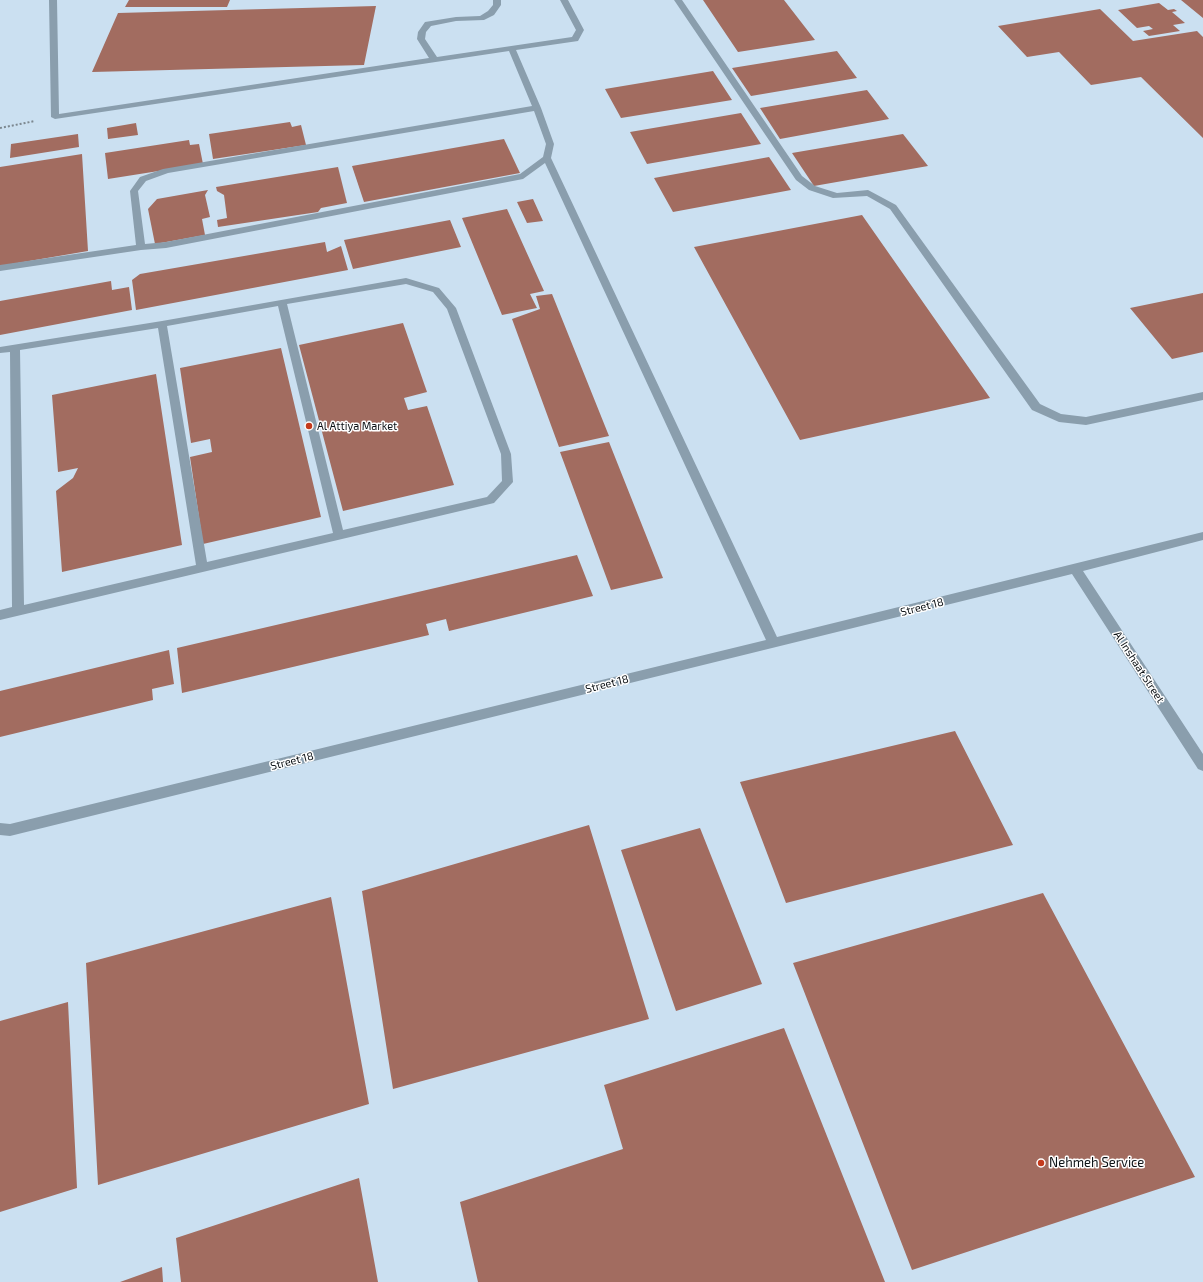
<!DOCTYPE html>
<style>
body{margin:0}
canvas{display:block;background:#ddecf8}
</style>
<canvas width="1203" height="1282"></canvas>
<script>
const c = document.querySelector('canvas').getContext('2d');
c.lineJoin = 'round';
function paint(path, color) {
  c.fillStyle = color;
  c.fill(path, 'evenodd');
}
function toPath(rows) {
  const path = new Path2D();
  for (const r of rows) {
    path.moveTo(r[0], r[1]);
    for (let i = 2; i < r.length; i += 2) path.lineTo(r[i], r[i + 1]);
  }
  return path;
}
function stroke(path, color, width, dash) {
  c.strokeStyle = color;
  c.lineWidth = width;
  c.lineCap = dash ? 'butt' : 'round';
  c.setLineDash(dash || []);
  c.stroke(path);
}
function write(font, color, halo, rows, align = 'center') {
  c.font = font + ' "Exo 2",sans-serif';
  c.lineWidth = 3;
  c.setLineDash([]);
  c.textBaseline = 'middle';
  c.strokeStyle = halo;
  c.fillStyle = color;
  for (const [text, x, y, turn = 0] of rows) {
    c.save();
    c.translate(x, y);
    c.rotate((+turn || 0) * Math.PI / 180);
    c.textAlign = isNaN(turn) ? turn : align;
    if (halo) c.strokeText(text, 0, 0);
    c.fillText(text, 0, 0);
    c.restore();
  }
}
const built = toPath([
 [0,0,1203,0,1203,1282,0,1282]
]);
const building = toPath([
 [129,0,230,0,227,7,125,7],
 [703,0,784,0,815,40,738,52],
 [1181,0,1203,0,1203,18],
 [1159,3,1168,10,1174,9,1177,11,1172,12,1185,23,1173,25,1180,31,1149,36,1143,31,1153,29,1149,26,1137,28,1118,10],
 [376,6,364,65,92,72,118,13],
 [1100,9,1133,41,1197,31,1203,37,1203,138,1141,77,1091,85,1059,52,1027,57,998,26],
 [837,51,857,78,751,96,732,68],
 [713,71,732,100,621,118,605,89],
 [867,90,889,119,780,139,760,108],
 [741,113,761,144,647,164,630,132],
 [290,122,292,127,301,125,306,145,213,159,209,134],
 [136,123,138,135,108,139,107,128],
 [78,134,79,147,10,158,11,144],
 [903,134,928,166,814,186,792,153],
 [504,139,520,173,364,202,352,166],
 [189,140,190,145,199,144,203,164,108,179,105,153],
 [82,154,88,251,0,266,0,167],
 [769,157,791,190,673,212,654,178],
 [338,167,347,203,321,208,318,212,218,227,217,220,227,218,224,195,217,191,216,187],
 [208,190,205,195,210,217,202,219,205,235,155,244,148,209,157,199],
 [533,199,543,221,527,223,517,202],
 [507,209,544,291,530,294,537,308,502,315,462,218],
 [862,215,990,398,800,440,694,247],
 [450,220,461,247,353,269,344,240],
 [325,242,327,252,341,246,348,270,136,310,132,280,140,274],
 [111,281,112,290,129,287,132,310,0,335,0,301],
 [1203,293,1203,352,1172,359,1130,308],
 [552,294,609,436,559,447,512,319,540,309,536,296],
 [403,323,427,392,404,398,408,410,427,406,454,485,343,511,299,345],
 [281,348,321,517,203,544,190,457,212,452,210,439,191,443,180,368],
 [156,374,182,545,62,572,56,491,73,478,78,468,58,472,52,395],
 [609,442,663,578,611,590,560,452],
 [577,555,593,596,449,631,446,619,426,624,429,635,182,693,177,648],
 [169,650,174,684,152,689,153,700,0,737,0,691],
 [955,731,1013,845,786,903,740,782],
 [589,825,649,1019,393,1089,362,891],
 [700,828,762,984,676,1011,621,850],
 [1043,893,1195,1177,912,1270,793,963],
 [331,897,369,1104,98,1185,86,963],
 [68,1002,77,1188,0,1212,0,1021],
 [784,1028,885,1282,478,1282,460,1202,623,1149,604,1085],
 [359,1178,378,1282,181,1282,176,1238],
 [162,1267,163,1282,120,1282]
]);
const path = toPath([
 [0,128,35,121]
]);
const minor = toPath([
 [49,0,57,0,59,114,429,58,417,39,418,32,425,22,456,17,480,16,488,11,493,5,493,0,501,0,501,5,494,15,484,20,456,21,431,26,426,32,425,39,437,57,572,37,576,30,560,0,568,0,584,30,578,41,516,50,541,108,554,144,551,158,777,637,1203,532,1203,540,1083,571,1203,754,1203,771,1198,769,1072,574,10,836,0,835,0,823,10,824,766,640,545,163,523,179,166,248,141,250,0,271,0,265,136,245,130,191,140,177,163,169,532,106,509,51,55,119,51,117,49,0],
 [534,111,546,144,543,157,520,174,166,242,145,244,138,191,146,181,168,173,534,111],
 [674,0,682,0,802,176,815,186,837,193,868,190,896,205,1040,404,1061,414,1086,417,1203,392,1203,400,1086,425,1059,422,1032,410,890,209,867,196,833,198,809,190,796,180,674,0],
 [406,278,439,288,456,308,511,454,513,482,494,503,0,620,0,610,12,607,10,352,0,353,0,347,162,321,406,278],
 [406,284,433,292,447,309,501,454,502,481,487,497,343,530,287,304,406,284],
 [278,306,333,533,207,562,167,326,278,306],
 [158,328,196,565,24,605,20,350,158,328]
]);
const markers = [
 [309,426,4,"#c43a1d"],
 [1041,1163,4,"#c43a1d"]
];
const poiNames = [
 ["Al Attiya Market",317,426]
];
const streetNames = [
 ["Street 18",922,607,-14],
 ["Al Inshaat Street",1139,667,57],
 ["Street 18",607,684,-14],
 ["Street 18",292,761,-14]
];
const nearPoinames = [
 ["Nehmeh Service",1049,1163]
];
paint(built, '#cbe0f1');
paint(building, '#a26c60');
stroke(path, '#7c878f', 2, [2, 2]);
paint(minor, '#8a9ead');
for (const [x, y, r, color] of markers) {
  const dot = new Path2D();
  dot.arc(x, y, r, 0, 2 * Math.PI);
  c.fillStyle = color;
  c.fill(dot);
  stroke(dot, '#fff', 1.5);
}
write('11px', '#0d1216', '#fff', poiNames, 'left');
write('11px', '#0d1216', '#fff', streetNames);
write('13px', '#0d1216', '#fff', nearPoinames, 'left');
</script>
